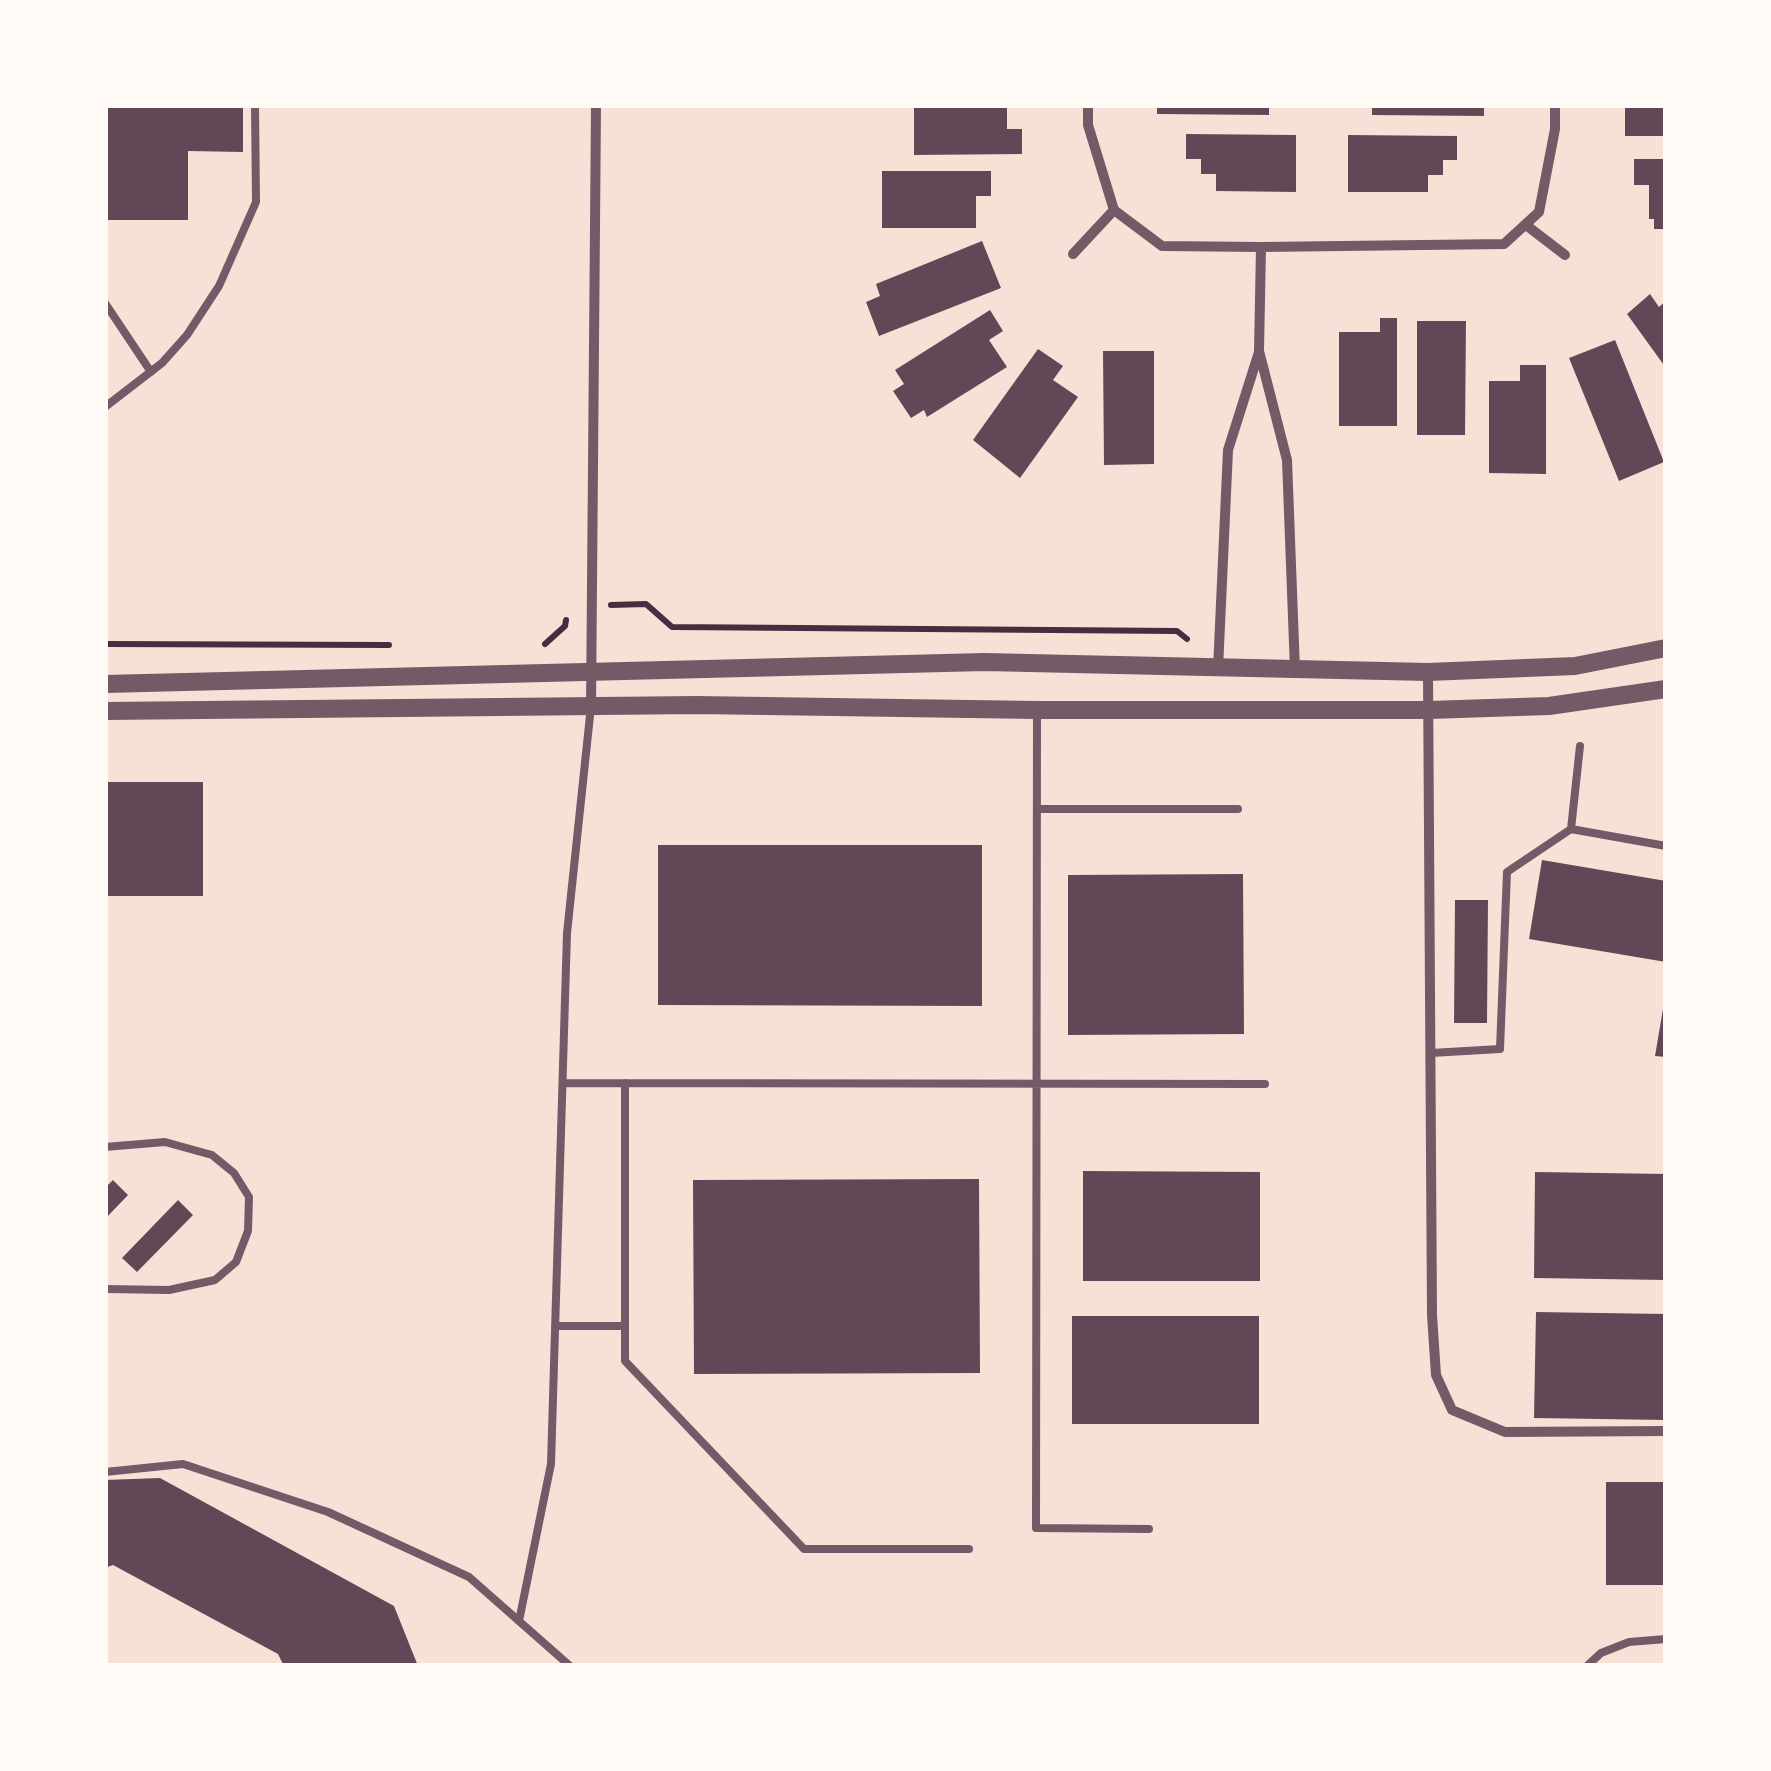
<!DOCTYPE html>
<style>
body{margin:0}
#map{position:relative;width:1771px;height:1771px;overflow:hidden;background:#f7e1d7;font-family:Cabin,sans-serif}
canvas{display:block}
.frame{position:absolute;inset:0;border:108px solid #fffaf5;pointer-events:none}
</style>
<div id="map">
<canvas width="1771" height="1771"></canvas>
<div class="frame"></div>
</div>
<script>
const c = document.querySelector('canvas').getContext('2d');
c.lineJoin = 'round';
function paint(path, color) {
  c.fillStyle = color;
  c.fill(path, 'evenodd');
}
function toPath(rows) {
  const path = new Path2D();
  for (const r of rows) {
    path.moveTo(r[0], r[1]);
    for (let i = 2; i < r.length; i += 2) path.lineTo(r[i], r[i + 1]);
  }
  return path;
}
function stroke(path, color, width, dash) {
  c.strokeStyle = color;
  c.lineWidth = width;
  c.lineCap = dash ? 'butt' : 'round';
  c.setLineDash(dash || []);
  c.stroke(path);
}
const building = toPath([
 [105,105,243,105,243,152,188,151,188,220,105,220],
 [914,105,1007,105,1007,129,1022,129,1022,154,914,155],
 [1157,105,1269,105,1269,115,1157,114],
 [1372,105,1484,105,1484,116,1372,115],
 [1625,105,1666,105,1666,136,1625,136],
 [1186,134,1296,135,1296,192,1216,191,1216,174,1201,174,1201,159,1186,159],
 [1348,135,1457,136,1457,160,1443,160,1443,175,1428,175,1428,192,1348,192],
 [1634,159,1666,159,1666,229,1654,229,1654,219,1649,219,1649,185,1634,185],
 [882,171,991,171,991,196,976,196,976,228,882,228],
 [982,241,1001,288,879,336,866,302,880,296,876,284],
 [1650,294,1659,307,1666,301,1666,368,1627,314],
 [990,310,1003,331,989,340,1007,367,927,417,924,410,911,418,893,391,904,384,895,370],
 [1380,318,1397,318,1397,426,1339,426,1339,332,1380,332],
 [1417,321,1466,321,1465,435,1417,435],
 [1615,340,1664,462,1619,481,1569,358],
 [1038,349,1063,366,1053,380,1078,397,1020,478,973,440],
 [1103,351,1154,351,1154,464,1104,465],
 [1520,365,1546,365,1546,474,1489,473,1489,381,1520,381],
 [105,782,203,782,203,896,105,896],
 [658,845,982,845,982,1006,658,1005],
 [1542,860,1666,881,1666,962,1529,939],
 [1243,874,1244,1034,1068,1035,1068,875],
 [1455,900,1488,900,1487,1023,1454,1023],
 [1664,1003,1666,1003,1666,1057,1655,1056],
 [1083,1171,1260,1172,1260,1281,1083,1281],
 [1535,1172,1666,1174,1666,1280,1534,1278],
 [979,1179,980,1373,694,1374,693,1180],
 [113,1180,128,1195,105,1219,105,1188],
 [178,1200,193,1215,137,1272,122,1258],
 [1536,1312,1666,1314,1666,1420,1534,1418],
 [1072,1316,1259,1316,1259,1424,1072,1424],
 [160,1478,394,1606,418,1666,284,1666,278,1654,113,1565,105,1568,105,1480],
 [1606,1482,1666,1482,1666,1585,1606,1585]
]);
const path = toPath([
 [611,605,646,604,672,627,1177,631,1187,639],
 [105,644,389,645],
 [545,644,565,626,566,620]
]);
const service = toPath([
 [105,303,151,372],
 [105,407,162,363,187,335,219,286,256,202,255,105],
 [1037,710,1036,1528,1149,1529],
 [1037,809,1238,809],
 [1571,829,1580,746],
 [1431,1053,1500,1049,1507,872,1571,829,1666,846],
 [563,1083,1265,1084],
 [625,1083,625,1361,804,1549,969,1549],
 [105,1147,165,1142,212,1155,234,1173,249,1197,248,1231,236,1262,215,1280,169,1290,105,1289],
 [555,1326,625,1326],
 [105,1472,183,1464,328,1512,469,1577,570,1666],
 [519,1621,551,1464,567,933,591,706],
 [1587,1666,1601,1653,1629,1642,1666,1639]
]);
const minor = toPath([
 [1088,105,1088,125,1114,210,1162,246,1261,247,1504,244,1539,212,1555,129,1555,105],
 [1526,225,1565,255],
 [1261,247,1259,351,1287,460,1295,670],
 [1073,254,1114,210],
 [1218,669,1228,450,1259,352],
 [1428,672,1432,1315,1436,1375,1452,1410,1505,1432,1666,1431],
 [591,706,596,105]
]);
const tertiary = toPath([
 [105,684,985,662,1428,672,1575,666,1666,648],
 [105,711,697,705,1037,710,1429,710,1549,706,1666,689]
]);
paint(building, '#644757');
stroke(path, '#4a2c40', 6);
stroke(service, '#755966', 8);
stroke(minor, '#755966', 10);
stroke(tertiary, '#755966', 18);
</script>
